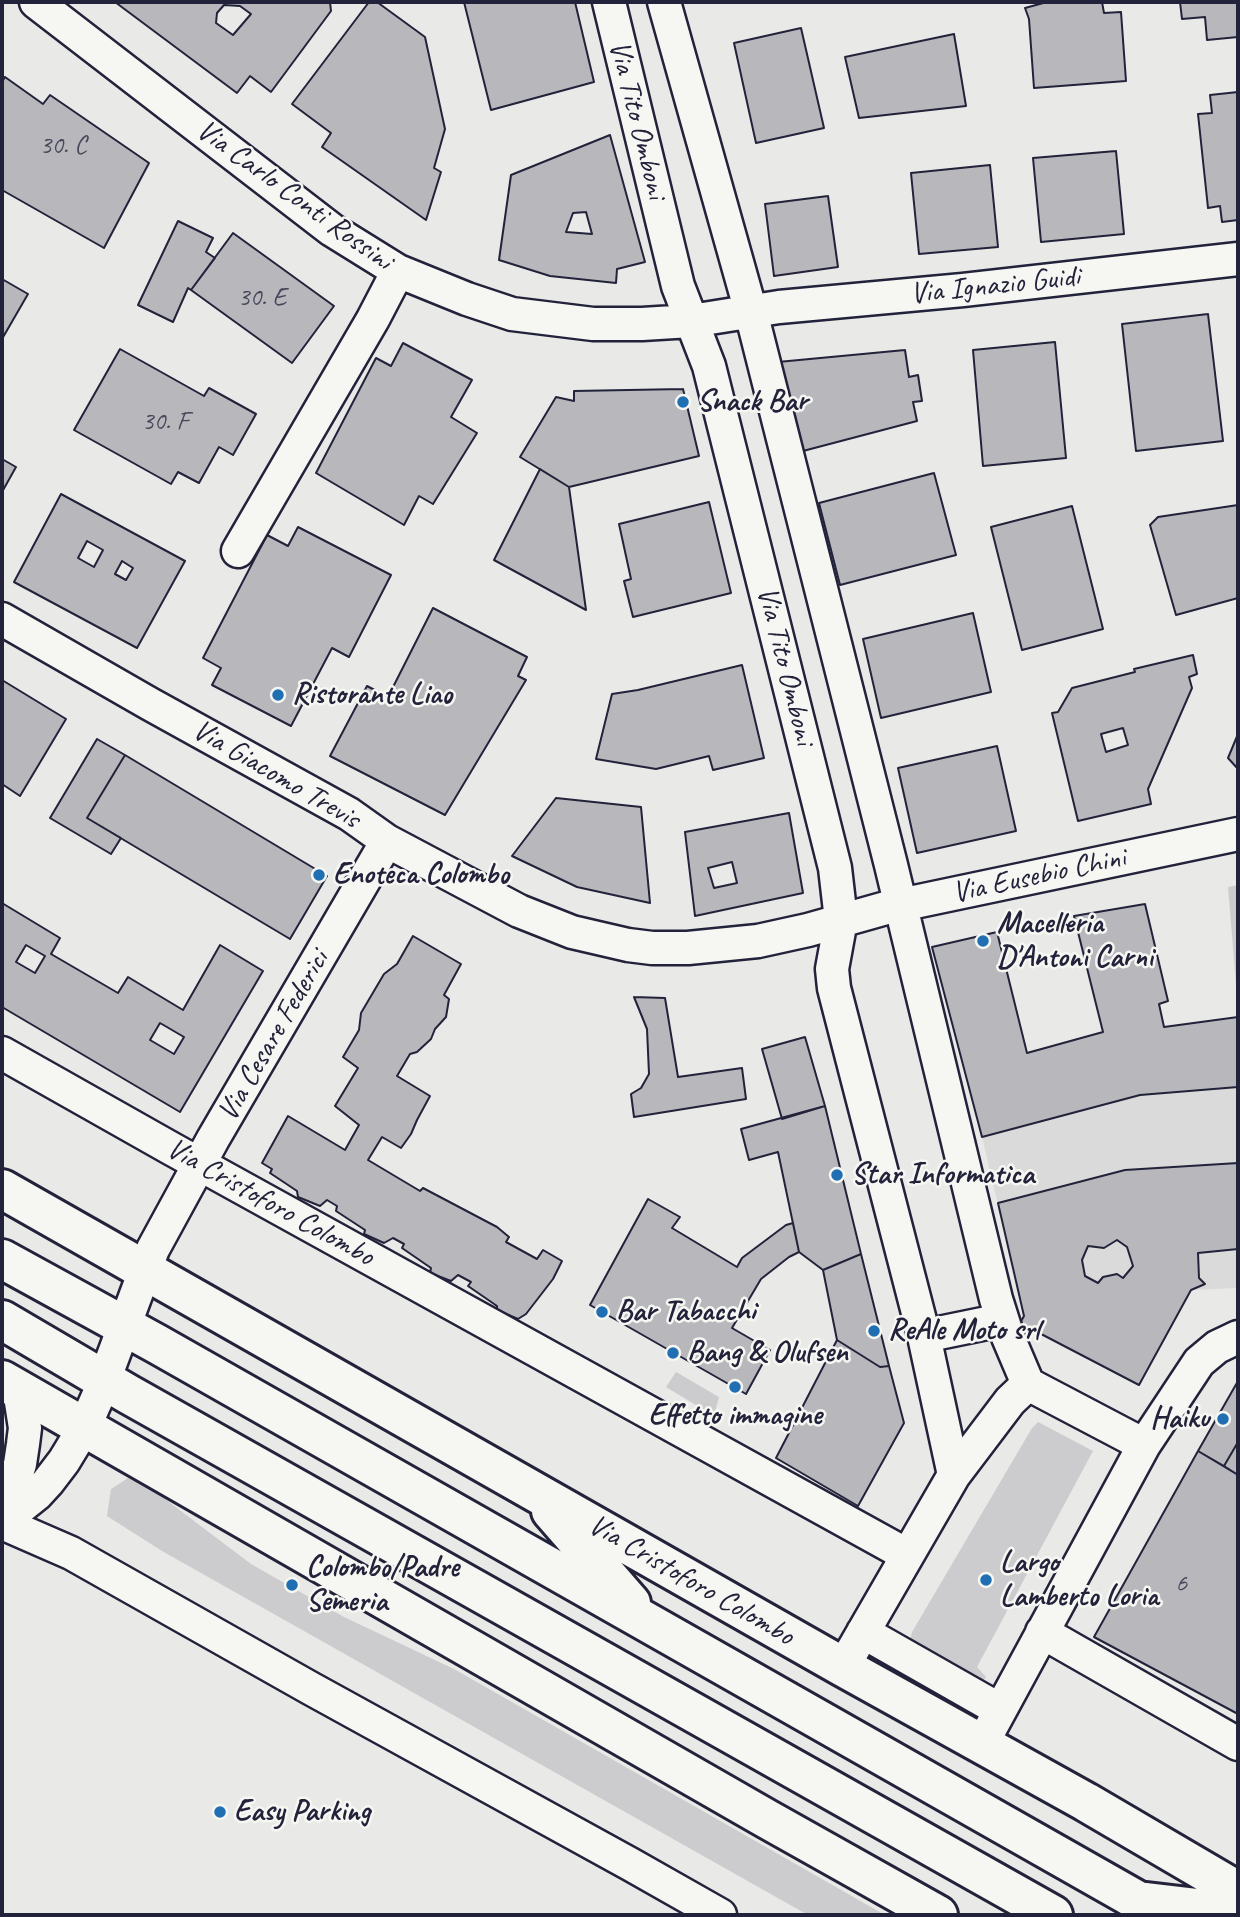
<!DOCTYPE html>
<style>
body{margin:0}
#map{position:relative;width:1240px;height:1917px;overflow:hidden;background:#e9e9e7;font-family:Caveat,sans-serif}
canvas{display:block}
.frame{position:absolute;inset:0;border:4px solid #22223b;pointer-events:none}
</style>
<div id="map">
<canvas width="1240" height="1917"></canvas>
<div class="frame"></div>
</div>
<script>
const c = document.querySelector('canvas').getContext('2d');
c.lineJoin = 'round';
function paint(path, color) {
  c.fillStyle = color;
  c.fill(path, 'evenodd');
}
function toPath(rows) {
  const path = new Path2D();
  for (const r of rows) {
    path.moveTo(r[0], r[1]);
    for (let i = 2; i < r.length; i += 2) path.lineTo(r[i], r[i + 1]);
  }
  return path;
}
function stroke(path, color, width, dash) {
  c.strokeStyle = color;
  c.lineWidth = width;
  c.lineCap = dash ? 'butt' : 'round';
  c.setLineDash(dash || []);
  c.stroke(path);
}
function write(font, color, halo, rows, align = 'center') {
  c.font = font + ' Caveat,sans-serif';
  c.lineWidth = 5;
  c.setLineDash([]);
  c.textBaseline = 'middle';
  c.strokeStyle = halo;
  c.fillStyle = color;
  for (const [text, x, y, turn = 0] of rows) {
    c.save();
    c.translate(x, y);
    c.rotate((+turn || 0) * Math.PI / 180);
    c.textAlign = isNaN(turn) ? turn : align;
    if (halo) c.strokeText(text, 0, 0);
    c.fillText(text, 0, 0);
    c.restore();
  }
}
const built = toPath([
 [1238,1087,1238,1288,1191,1290,1139,1385,1020,1323,1024,1315,982,1137,1140,1095]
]);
const green = toPath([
 [1238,885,1238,1009,1228,887],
 [676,1372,719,1397,714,1416,666,1387],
 [1038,1422,1093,1451,977,1667,986,1677,984,1680,965,1678,910,1641,912,1632,1032,1428],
 [128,1478,165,1499,251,1564,344,1617,454,1669,885,1915,808,1915,162,1551,107,1516,111,1489]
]);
const building = toPath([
 [115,2,330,2,331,11,271,92,250,76,237,93,115,2],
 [224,5,240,6,251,14,233,35,216,23,217,13,224,5],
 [369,2,377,2,425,37,445,129,434,168,441,172,426,220,322,147,331,133,292,104,369,2],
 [464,2,575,2,594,82,491,110,464,2],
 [1047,2,1102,2,1104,13,1121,12,1126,81,1034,88,1029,19,1025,8,1047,2],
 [1180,2,1238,2,1238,37,1207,40,1205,17,1182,19,1180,2],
 [801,28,824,128,756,143,734,43,801,28],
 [954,34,966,106,859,118,845,57,954,34],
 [5,77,43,104,50,95,149,163,104,248,2,190,2,82,5,77],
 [1238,92,1238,220,1222,222,1220,206,1208,208,1198,114,1212,113,1210,95,1238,92],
 [610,135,645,262,617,269,616,283,550,276,499,260,511,175,610,135],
 [586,212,592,234,566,232,573,213,586,212],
 [1116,151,1124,234,1041,242,1033,158,1116,151],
 [990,165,998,247,919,254,911,173,990,165],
 [828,196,838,267,774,276,765,204,828,196],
 [178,221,213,238,206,252,215,258,191,290,188,288,173,322,138,305,178,221],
 [233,233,334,306,292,363,191,290,233,233],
 [2,279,28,294,2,339,2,279],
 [1208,314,1223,441,1136,451,1122,324,1208,314],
 [1055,342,1066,458,983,466,973,350,1055,342],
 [403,343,472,380,451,417,477,433,433,504,419,496,404,525,316,473,376,358,391,366,403,343],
 [120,349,204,396,209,388,256,414,233,455,219,447,199,483,178,472,171,484,74,430,120,349],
 [905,350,909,377,918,375,922,401,913,402,917,421,803,451,778,362,905,350],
 [683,389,699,456,569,487,520,457,556,397,574,401,574,391,683,389],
 [2,459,16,467,2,492,2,459],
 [540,469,569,487,586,610,494,560,540,469],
 [934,473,956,555,840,585,819,503,934,473],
 [61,494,185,561,137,648,14,582,61,494],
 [87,541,103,550,94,567,78,558,87,541],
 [122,561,133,568,126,580,115,574,122,561],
 [709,502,731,593,633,617,624,581,631,579,619,524,709,502],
 [1238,505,1238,598,1176,615,1150,525,1158,517,1238,505],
 [1072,506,1103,629,1022,650,991,527,1072,506],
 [298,527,391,575,349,657,332,648,291,726,212,685,221,668,203,658,267,535,288,546,298,527],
 [433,608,527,657,518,676,526,680,445,815,330,756,367,686,388,697,433,608],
 [973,613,991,692,881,718,863,639,973,613],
 [1193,655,1197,674,1189,677,1192,688,1148,789,1151,804,1078,821,1052,713,1058,712,1072,688,1135,672,1134,669,1193,655],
 [1123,728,1128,745,1106,752,1101,734,1123,728],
 [742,665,764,758,713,770,709,756,656,769,596,759,612,694,638,690,742,665],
 [2,680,66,719,20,796,2,784,2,680],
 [1238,734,1238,769,1228,758,1238,734],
 [97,739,125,755,87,818,121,838,111,854,50,818,97,739],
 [997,746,1016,831,917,853,898,768,997,746],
 [125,755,327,876,290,939,87,818,125,755],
 [556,798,641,807,650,903,577,887,512,856,556,798],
 [789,813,803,893,695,916,685,832,789,813],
 [732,862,737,883,714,888,708,868,732,862],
 [2,903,60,938,51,954,118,993,128,977,183,1010,220,945,263,971,180,1112,2,1007,2,903],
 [26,945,45,956,35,973,16,962,26,945],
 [160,1023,184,1037,174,1054,150,1040,160,1023],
 [1145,904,1168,1001,1159,1004,1164,1027,1238,1017,1238,1087,1140,1095,982,1137,932,947,997,932,1027,1053,1103,1032,1074,916,1145,904],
 [413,936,461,964,444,995,449,999,446,1017,435,1029,431,1039,417,1052,410,1054,397,1076,430,1096,417,1120,411,1134,401,1148,382,1137,368,1160,420,1191,423,1188,497,1227,509,1237,506,1242,537,1259,543,1250,562,1261,553,1279,526,1314,518,1319,497,1310,497,1306,468,1286,471,1282,458,1275,451,1281,430,1273,431,1268,402,1248,404,1244,393,1238,384,1243,364,1234,365,1230,336,1211,337,1206,327,1200,320,1206,298,1197,297,1191,270,1173,272,1169,262,1163,288,1116,345,1150,359,1125,335,1106,358,1068,343,1057,359,1030,361,1013,384,974,397,964,413,936],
 [634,997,665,998,678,1077,742,1068,746,1099,634,1117,631,1094,641,1088,649,1074,647,1029,634,997],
 [805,1037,825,1106,782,1119,762,1049,805,1037],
 [825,1106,861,1254,823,1270,799,1252,778,1152,749,1160,741,1129,825,1106],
 [1238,1163,1238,1249,1198,1253,1199,1278,1205,1284,1191,1290,1139,1385,1020,1323,1024,1316,998,1203,1125,1170,1238,1163],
 [1117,1240,1127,1247,1133,1266,1123,1278,1117,1274,1103,1277,1098,1283,1085,1276,1082,1260,1088,1246,1104,1248,1117,1240],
 [648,1199,680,1217,672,1228,737,1267,742,1258,786,1225,793,1223,799,1252,789,1257,761,1279,732,1328,770,1350,746,1394,590,1305,648,1199],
 [861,1254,889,1366,880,1367,837,1340,823,1270,861,1254],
 [837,1340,880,1367,889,1366,904,1423,858,1506,776,1458,837,1340],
 [1238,1381,1238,1442,1224,1466,1198,1451,1238,1381],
 [1238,1442,1238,1475,1224,1466,1238,1442],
 [1198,1451,1238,1475,1238,1714,1094,1637,1198,1451]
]);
const minor = toPath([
 [36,2,332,230,398,271,467,299,512,314,593,324,642,324,691,321,779,307,963,290,1238,259],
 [609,2,678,286,709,366,835,868,841,920,832,969,834,988,924,1336,954,1475],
 [664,2,751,312,891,865,996,1299,1008,1337,1028,1384],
 [238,551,373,319,398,271],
 [2,619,150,704,349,814,387,841,519,911,572,932,628,945,652,948,688,948,758,941,808,930,886,908,1238,834],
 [2,1053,172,1149,907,1555],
 [924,1336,1002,1320],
 [1144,1445,1199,1362,1217,1347,1238,1337],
 [2,1519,20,1464,23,1444,25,1428,19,1389],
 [2,1522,37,1494,48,1482,64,1461,84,1428,99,1394,153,1249,213,1139,387,841],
 [2,1523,71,1553,310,1688,630,1864,720,1915],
 [863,1632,1000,1710],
 [1042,1632,1238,1744],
 [843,1667,954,1475,1010,1401,1028,1384,1144,1445,982,1744]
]);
const major = toPath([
 [2,1189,843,1667,1086,1802,1238,1891],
 [2,1259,157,1344,1163,1915],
 [2,1320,128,1394,1053,1915],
 [2,1380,767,1819,938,1915],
 [551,1511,631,1603],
 [1138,1901,1238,1913]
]);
const markers = [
 [683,402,7,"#1f6fb2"],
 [278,695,7,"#1f6fb2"],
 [319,875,7,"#1f6fb2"],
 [983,941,7,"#1f6fb2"],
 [837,1175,7,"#1f6fb2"],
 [602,1312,7,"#1f6fb2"],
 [874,1331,7,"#1f6fb2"],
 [673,1353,7,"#1f6fb2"],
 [735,1387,7,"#1f6fb2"],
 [1223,1419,7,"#1f6fb2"],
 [986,1580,7,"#1f6fb2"],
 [292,1585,7,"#1f6fb2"],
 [220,1812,7,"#1f6fb2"]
];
const numberNames = [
 ["30. C",63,146],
 ["30. E",262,298],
 ["30. F",165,422],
 ["6",1181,1584]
];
const streetNames = [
 ["Via Tito Omboni",637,120,76],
 ["Via Carlo Conti Rossini",294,196,36],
 ["Via Ignazio Guidi",995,286,-6],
 ["Via Tito Omboni",785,666,76],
 ["Via Giacomo Trevis",276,775,30],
 ["Via Eusebio Chini",1039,876,-12],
 ["Via Cesare Federici",274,1036,-60],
 ["Via Cristoforo Colombo",270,1203,29],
 ["Via Cristoforo Colombo",691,1581,30]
];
const poiNames = [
 ["Snack Bar",697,402],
 ["Ristorante Liao",292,695],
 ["Enoteca Colombo",333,875],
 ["Macelleria",997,924],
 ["D'Antoni Carni",997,958],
 ["Star Informatica",851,1175],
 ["Bar Tabacchi",616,1312],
 ["ReAle Moto srl",888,1331],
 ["Bang & Olufsen",687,1353],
 ["Effetto immagine",735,1416,"center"],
 ["Haiku",1209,1419,"right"],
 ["Largo",1000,1563],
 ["Lamberto Loria",1000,1597],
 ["Colombo/Padre",306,1568],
 ["Semeria",306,1602],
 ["Easy Parking",234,1812]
];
paint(built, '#dadada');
paint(green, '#ccccce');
paint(building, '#b8b8bc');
stroke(building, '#22223b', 2);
stroke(minor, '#22223b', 37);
stroke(major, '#22223b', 44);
stroke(minor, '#f6f6f2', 32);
stroke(major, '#f6f6f2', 38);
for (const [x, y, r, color] of markers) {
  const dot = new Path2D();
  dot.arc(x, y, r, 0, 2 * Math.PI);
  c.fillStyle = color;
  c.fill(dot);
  stroke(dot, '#f6f6f2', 2.5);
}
write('26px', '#48485b', null, numberNames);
write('30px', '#22223b', '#f6f6f2', streetNames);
write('bold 30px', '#22223b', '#f6f6f2', poiNames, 'left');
</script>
